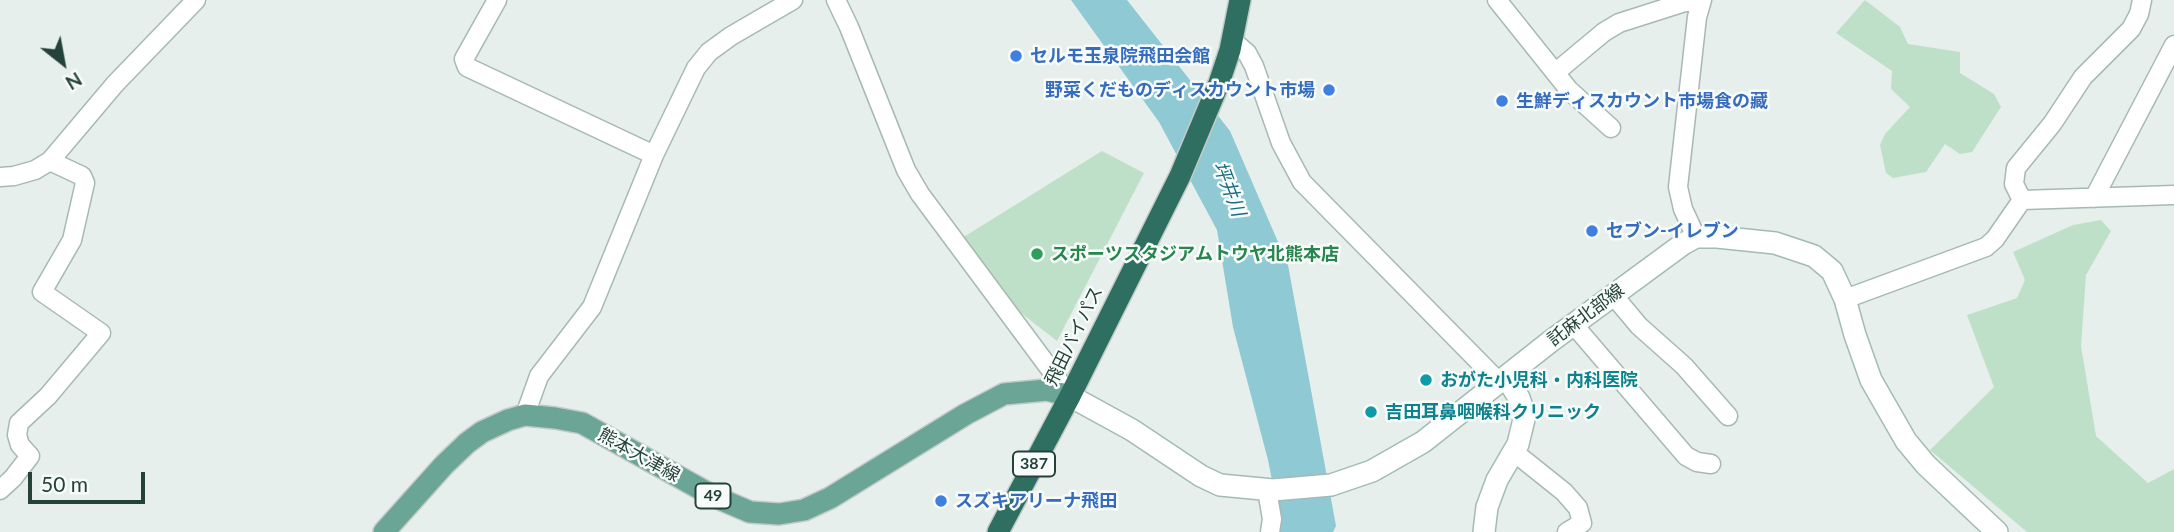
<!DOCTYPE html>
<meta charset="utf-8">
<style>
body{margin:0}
#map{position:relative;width:2174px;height:532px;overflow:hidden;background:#e6efeb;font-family:Lato,sans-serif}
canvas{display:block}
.north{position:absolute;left:28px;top:28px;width:70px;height:70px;-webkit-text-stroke:5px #f7fbf9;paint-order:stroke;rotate:149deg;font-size:19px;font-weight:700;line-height:28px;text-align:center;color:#24423a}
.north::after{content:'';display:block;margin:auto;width:24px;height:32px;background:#24423a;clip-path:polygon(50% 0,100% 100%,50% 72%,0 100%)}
.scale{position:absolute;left:28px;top:472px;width:117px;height:32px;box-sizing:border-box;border:4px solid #24423a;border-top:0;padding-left:9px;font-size:21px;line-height:24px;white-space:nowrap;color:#24423a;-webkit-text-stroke:5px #f7fbf9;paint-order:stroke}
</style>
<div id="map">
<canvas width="2174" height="532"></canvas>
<div class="north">N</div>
<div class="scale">50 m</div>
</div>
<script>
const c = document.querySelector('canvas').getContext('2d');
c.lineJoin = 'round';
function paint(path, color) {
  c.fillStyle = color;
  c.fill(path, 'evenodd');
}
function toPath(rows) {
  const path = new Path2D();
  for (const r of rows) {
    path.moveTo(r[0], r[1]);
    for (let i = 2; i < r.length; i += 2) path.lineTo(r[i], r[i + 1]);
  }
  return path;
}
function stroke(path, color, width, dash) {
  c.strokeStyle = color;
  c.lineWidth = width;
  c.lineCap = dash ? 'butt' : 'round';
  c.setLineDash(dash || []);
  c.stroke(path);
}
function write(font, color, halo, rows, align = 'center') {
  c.font = font + ' Lato,"Noto Sans JP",sans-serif';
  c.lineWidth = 5;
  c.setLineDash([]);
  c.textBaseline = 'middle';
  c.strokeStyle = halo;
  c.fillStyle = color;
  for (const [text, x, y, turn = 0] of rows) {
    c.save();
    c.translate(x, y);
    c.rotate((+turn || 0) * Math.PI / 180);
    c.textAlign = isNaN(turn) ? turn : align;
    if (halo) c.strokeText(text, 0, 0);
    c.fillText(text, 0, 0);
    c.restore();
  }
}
const green = toPath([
 [1865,0,1900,27,1908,44,1960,52,1960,73,1994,94,2001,107,1972,152,1960,154,1945,144,1926,172,1893,178,1886,173,1880,145,1885,134,1910,107,1891,89,1892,71,1836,33],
 [1102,151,1144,173,1057,341,1021,313,985,271,962,238],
 [2101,220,2111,231,2086,275,2081,346,2096,436,2148,483,2174,469,2174,532,2027,532,1930,450,1994,387,1967,315,2017,298,2025,280,2013,252,2073,225]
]);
const water = toPath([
 [1071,0,1127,0,1230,131,1288,265,1336,526,1333,532,1277,532,1279,515,1268,460,1233,327,1217,230,1159,122]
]);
const street = toPath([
 [497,0,464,59,467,67,654,155],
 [836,0,849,27,906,170,920,194,1070,396],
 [1497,0,1569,90,1611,128],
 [1232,40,1247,53,1254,66,1281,143,1302,182,1499,382],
 [1556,72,1604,32,1619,23,1685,2,1701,2],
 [0,177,14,176,35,170,50,161,115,84,196,0],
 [2094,198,2174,45],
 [2022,200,2014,184,2016,168,2052,124,2083,77,2131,29,2139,14,2142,0],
 [2022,200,2174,195],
 [1696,237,1683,209,1678,187,1697,17,1702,0],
 [1613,295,1639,326,1684,366,1728,416],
 [1845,299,1986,247,1995,239,2022,200],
 [1573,324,1686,456,1697,462,1711,464],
 [525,415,539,376,592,307,654,155,696,68,709,52,731,36,793,0],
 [1514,452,1564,492,1578,508,1582,523,1567,532],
 [0,490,13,478,30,456,20,445,17,435,19,423,48,396,101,333,42,292,72,240,85,183,82,176,50,161],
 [1267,490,1272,519,1270,532]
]);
const secondary = toPath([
 [1070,396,1132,430,1201,476,1220,485,1273,490,1331,485,1372,471,1423,442,1551,341,1683,244,1696,237,1717,237,1775,243,1814,256,1832,271,1845,299,1855,335,1871,380,1906,441,1926,465,1997,532],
 [1484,532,1487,507,1497,480,1518,444,1525,415,1519,398,1506,377]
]);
const primary = toPath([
 [384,532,444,465,467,443,482,432,508,420,525,415,555,418,582,423,715,497,750,512,779,514,804,510,830,498,966,414,1004,394,1047,390,1070,396]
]);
const highway = toPath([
 [998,532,1070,396,1180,176,1219,83,1230,50,1240,0]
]);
const markers = [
 [1016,56,7,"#3f7fe0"],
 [1329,90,7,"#3f7fe0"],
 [1502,101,7,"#3f7fe0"],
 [1592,231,7,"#3f7fe0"],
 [1037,254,7,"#2e9e5b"],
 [1426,380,7,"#0f9aa8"],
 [1371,412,7,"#0f9aa8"],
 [941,501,7,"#3f7fe0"]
];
const shields = [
 [1034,464,42],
 [713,496,35]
];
const shieldNames = [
 ["387",1034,464],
 ["49",713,496]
];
const shopNames = [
 ["セルモ玉泉院飛田会館",1030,56],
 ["野菜くだものディスカウント市場",1315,90,"right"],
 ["生鮮ディスカウント市場食の藏",1516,101],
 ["セブン-イレブン",1606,231],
 ["スズキアリーナ飛田",955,501]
];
const leisureNames = [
 ["スポーツスタジアムトウヤ北熊本店",1051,254]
];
const streetNames = [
 ["託麻北部線",1586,315,-37],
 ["飛田バイパス",1074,336,-64],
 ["熊本大津線",639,455,29]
];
const cultureNames = [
 ["おがた小児科・内科医院",1440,380],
 ["吉田耳鼻咽喉科クリニック",1385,412]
];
const waterNames = [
 ["坪井川",1229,189,69]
];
paint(green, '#bfe0c8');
paint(water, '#8ec9d4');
stroke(street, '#a8b8b2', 21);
stroke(secondary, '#a4bbb3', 24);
stroke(primary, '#c2cac8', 24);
stroke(highway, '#c2cac8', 24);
stroke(street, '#fff', 18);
stroke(secondary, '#fff', 21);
stroke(primary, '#6aa596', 21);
stroke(highway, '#2f6f62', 21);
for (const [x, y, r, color] of markers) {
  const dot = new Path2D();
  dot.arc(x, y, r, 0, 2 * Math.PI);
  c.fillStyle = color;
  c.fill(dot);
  stroke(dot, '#f7fbf9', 2.5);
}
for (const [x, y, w] of shields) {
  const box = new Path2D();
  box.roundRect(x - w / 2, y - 12.5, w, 25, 5);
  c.fillStyle = '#f7fbf9';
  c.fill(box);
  stroke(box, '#24423a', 2);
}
write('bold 16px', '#24423a', null, shieldNames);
write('bold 18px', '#366cbe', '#f7fbf9', shopNames, 'left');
write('bold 18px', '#27864d', '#f7fbf9', leisureNames, 'left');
write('18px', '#24423a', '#f7fbf9', streetNames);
write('bold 18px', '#0d838f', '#f7fbf9', cultureNames, 'left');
write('italic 19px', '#1c6f80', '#f7fbf9', waterNames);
</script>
